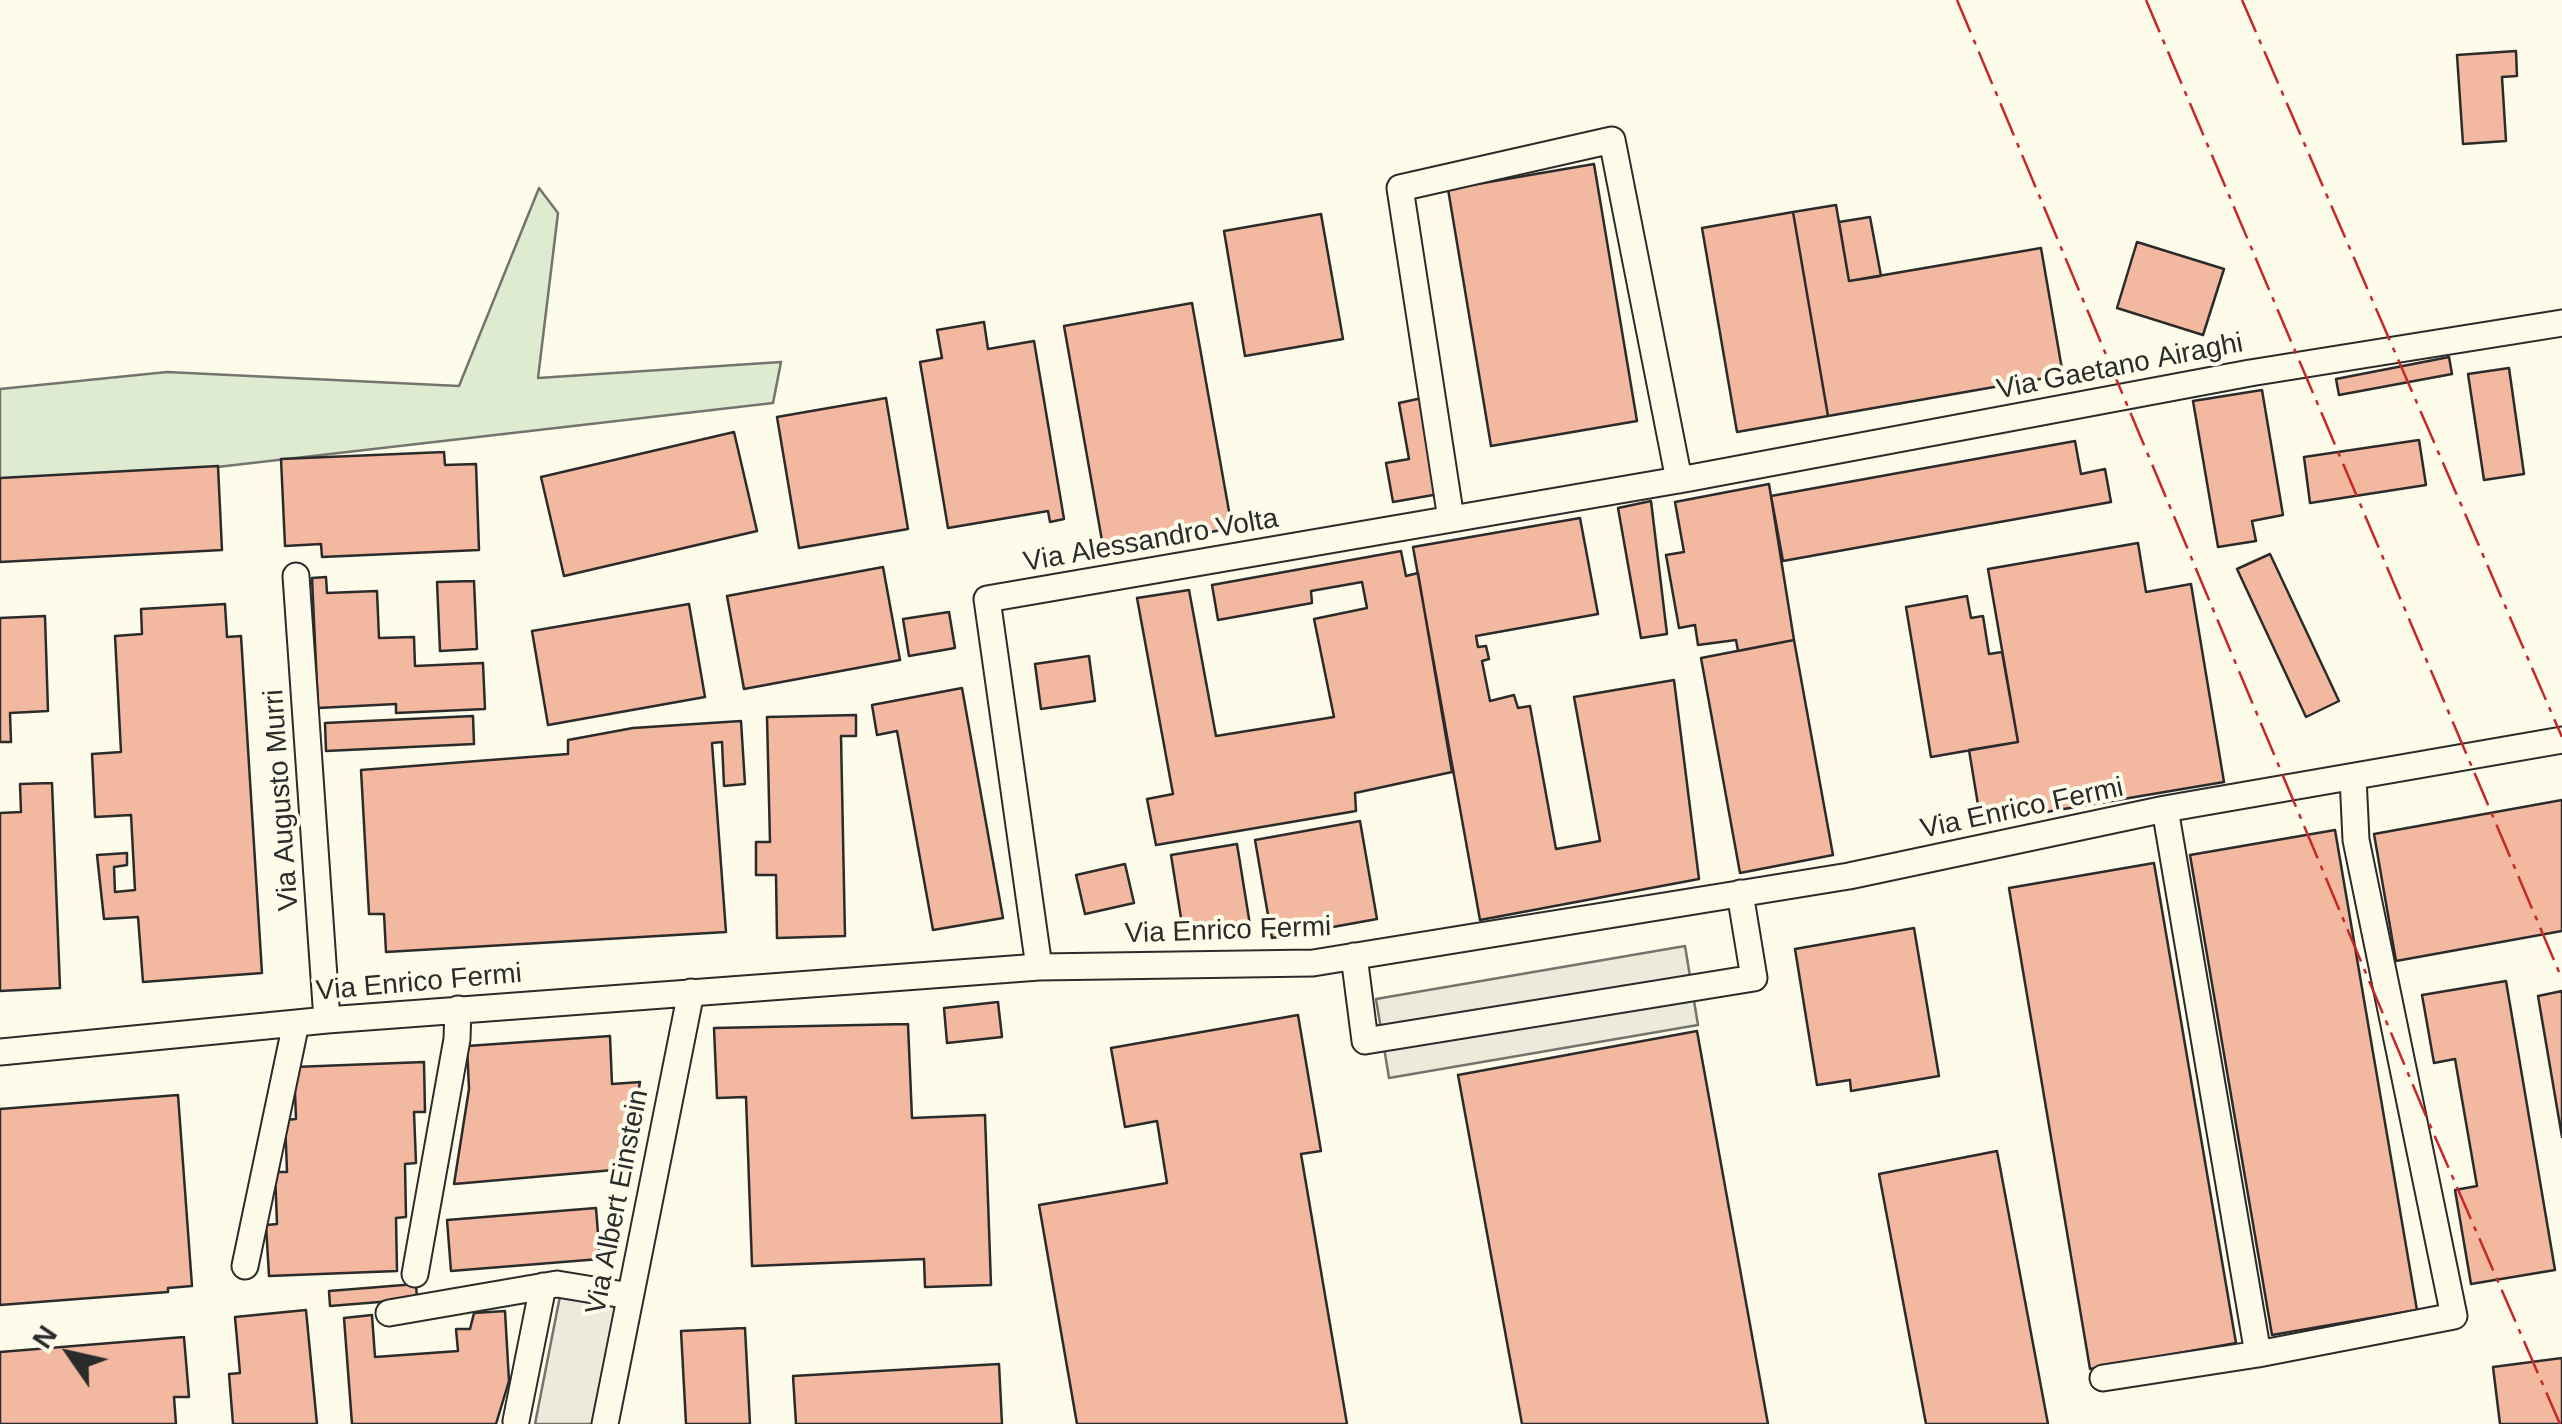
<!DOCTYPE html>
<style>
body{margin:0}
#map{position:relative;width:2562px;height:1424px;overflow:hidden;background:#fdfbea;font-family:Helvetica,sans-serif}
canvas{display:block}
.north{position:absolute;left:20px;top:1304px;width:100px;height:100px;-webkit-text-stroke:8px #fdfbea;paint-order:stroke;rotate:304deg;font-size:28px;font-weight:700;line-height:40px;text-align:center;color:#2b2b2b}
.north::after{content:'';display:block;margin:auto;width:35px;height:45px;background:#2b2b2b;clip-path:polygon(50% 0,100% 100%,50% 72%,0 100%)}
</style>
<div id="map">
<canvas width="2562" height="1424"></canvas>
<div class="north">N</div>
</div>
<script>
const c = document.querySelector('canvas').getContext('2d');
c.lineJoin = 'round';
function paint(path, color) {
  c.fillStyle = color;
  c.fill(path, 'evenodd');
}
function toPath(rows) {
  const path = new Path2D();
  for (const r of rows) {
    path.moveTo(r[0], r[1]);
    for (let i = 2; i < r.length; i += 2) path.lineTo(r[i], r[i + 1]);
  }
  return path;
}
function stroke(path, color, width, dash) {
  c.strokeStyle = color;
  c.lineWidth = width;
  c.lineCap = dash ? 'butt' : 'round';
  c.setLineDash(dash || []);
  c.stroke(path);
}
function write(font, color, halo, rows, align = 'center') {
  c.font = font + ' Helvetica,sans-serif';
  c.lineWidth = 8;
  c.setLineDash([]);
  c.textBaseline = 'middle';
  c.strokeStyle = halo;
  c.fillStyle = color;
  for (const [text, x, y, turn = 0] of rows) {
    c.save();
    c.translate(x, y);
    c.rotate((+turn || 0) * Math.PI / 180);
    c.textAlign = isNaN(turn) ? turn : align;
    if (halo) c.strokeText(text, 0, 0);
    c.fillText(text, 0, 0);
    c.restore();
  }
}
const green = toPath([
 [539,188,558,213,538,378,781,362,773,403,0,492,0,389,167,372,459,386,539,188]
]);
const parking = toPath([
 [1685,946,1698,1025,1389,1078,1376,999,1685,946],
 [560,1296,618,1307,595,1424,535,1424,560,1296]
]);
const building = toPath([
 [2516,51,2517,76,2502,77,2506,141,2463,144,2457,55,2516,51],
 [1594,164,1637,421,1491,446,1448,189,1594,164],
 [1836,205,1849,281,2041,248,2063,375,1828,416,1793,212,1836,205],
 [1793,212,1828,416,1737,432,1702,228,1793,212],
 [1321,214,1343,339,1245,356,1224,231,1321,214],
 [1870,217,1881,276,1849,281,1839,222,1870,217],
 [2137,242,2224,269,2203,335,2117,308,2137,242],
 [1192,303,1232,528,1104,552,1064,326,1192,303],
 [984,322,988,349,1034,341,1064,519,1050,522,1048,511,948,528,920,362,942,358,937,330,984,322],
 [2449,357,2452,374,2339,395,2336,379,2449,357],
 [2509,368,2524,474,2484,480,2468,374,2509,368],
 [2262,390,2283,515,2252,521,2256,541,2218,547,2193,401,2262,390],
 [886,398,908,529,799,548,777,417,886,398],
 [1422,398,1439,494,1393,502,1386,463,1409,459,1399,403,1422,398],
 [734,432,757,531,564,576,541,477,734,432],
 [2419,440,2426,485,2310,503,2304,457,2419,440],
 [2075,441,2081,474,2105,469,2111,502,1783,561,1771,496,2075,441],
 [444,452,445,465,476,464,479,550,322,557,321,544,285,546,281,459,444,452],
 [218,466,222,550,0,562,0,478,218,466],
 [1769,484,1794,640,1738,651,1736,640,1698,645,1695,625,1679,628,1666,555,1684,552,1675,502,1769,484],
 [1651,501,1667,634,1641,638,1618,508,1651,501],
 [1580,518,1598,614,1476,636,1478,647,1486,646,1489,659,1482,661,1490,701,1514,695,1518,708,1530,706,1556,849,1600,841,1574,697,1674,680,1699,879,1480,920,1413,547,1580,518],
 [2138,543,2146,592,2191,584,2224,782,1981,823,1969,750,2018,742,1988,569,2138,543],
 [1401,551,1406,576,1418,573,1452,772,1355,793,1356,811,1156,845,1147,799,1173,794,1137,598,1189,590,1216,736,1334,717,1314,619,1367,608,1362,582,1311,591,1312,603,1218,620,1212,585,1401,551],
 [2270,554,2339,701,2306,717,2237,569,2270,554],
 [883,567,900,660,744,689,727,596,883,567],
 [326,577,327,593,377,591,379,638,414,637,415,666,483,663,485,709,396,713,396,704,318,708,312,578,326,577],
 [474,581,477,649,440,651,437,582,474,581],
 [1967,596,1971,618,1983,616,1989,654,2002,652,2018,742,1931,757,1906,607,1967,596],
 [225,604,227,637,241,636,262,973,143,982,138,917,104,919,97,855,127,853,127,865,114,867,115,892,135,890,131,815,95,817,92,754,121,752,115,636,142,634,141,609,225,604],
 [689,604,705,697,548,725,532,631,689,604],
 [949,612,955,648,909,656,903,619,949,612],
 [45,616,48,711,10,713,11,742,0,742,0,618,45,616],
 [1794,640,1833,855,1740,873,1701,658,1794,640],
 [1089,656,1095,701,1041,709,1035,664,1089,656],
 [962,688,1003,918,933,930,897,731,877,735,872,705,962,688],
 [856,715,856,736,841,736,845,936,777,938,776,875,756,875,756,842,770,842,767,717,856,715],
 [473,716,474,744,326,751,325,723,473,716],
 [741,721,745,784,724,786,722,742,712,743,726,932,386,952,384,914,369,914,361,770,568,754,568,740,633,728,741,721],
 [52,783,60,988,0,991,0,813,21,812,20,784,52,783],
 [2562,800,2562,931,2396,961,2374,834,2562,800],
 [1360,821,1377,919,1272,938,1255,840,1360,821],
 [2335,830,2417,1310,2272,1335,2190,855,2335,830],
 [1237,844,1250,925,1184,937,1171,855,1237,844],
 [2154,863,2236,1343,2090,1369,2009,888,2154,863],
 [1125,864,1134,903,1085,914,1076,875,1125,864],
 [1914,928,1939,1076,1851,1091,1850,1080,1817,1085,1795,949,1914,928],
 [2506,981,2555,1270,2471,1284,2455,1190,2477,1186,2455,1059,2434,1063,2422,995,2506,981],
 [2562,991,2562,1137,2538,996,2562,991],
 [998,1002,1002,1037,947,1043,944,1008,998,1002],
 [1298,1015,1321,1151,1301,1154,1347,1424,1077,1424,1039,1205,1167,1183,1157,1121,1125,1127,1111,1048,1298,1015],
 [908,1024,912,1118,985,1115,991,1285,925,1287,924,1259,752,1266,746,1097,717,1098,714,1028,908,1024],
 [1697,1031,1768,1424,1522,1424,1458,1075,1697,1031],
 [610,1036,612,1084,640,1082,625,1169,454,1184,469,1089,467,1046,610,1036],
 [424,1062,425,1112,414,1112,416,1163,405,1164,406,1217,396,1218,397,1271,269,1276,266,1225,277,1224,275,1172,287,1172,285,1120,296,1119,294,1067,424,1062],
 [178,1095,192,1286,168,1288,168,1292,0,1305,0,1109,178,1095],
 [1997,1151,2048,1424,1926,1424,1879,1174,1997,1151],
 [596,1208,600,1259,451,1271,447,1220,596,1208],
 [416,1284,417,1299,330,1306,329,1291,416,1284],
 [306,1310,317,1424,233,1424,229,1374,240,1373,235,1317,306,1310],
 [505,1311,509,1381,496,1424,352,1424,344,1318,372,1315,375,1357,458,1351,456,1329,470,1329,474,1313,505,1311],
 [745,1328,750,1424,686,1424,681,1331,745,1328],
 [184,1337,189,1397,174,1397,176,1424,0,1424,0,1352,184,1337],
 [2562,1358,2562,1424,2500,1424,2493,1367,2562,1358],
 [999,1364,1002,1424,796,1424,793,1376,999,1364]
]);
const minor = toPath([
 [1451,519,1400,188,1612,140,1679,480],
 [296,576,327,1020],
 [2165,809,2258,1354,2454,1316,2356,840,2353,777],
 [1354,956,1365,1041,1754,978,1740,893],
 [1039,967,987,599,1690,478,2250,373,2562,323],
 [0,1052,327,1020,1039,967,1313,963,1849,876,2165,809,2562,740],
 [245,1266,296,1023],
 [415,1274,457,1039,458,1009],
 [389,1313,557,1284,630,1296],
 [2103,1378,2258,1354],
 [516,1421,543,1286],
 [605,1424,691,992]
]);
const power = toPath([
 [1957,0,2423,1109,2560,1424],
 [2146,0,2562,979],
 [2242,0,2562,737]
]);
const streetNames = [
 ["Via Gaetano Airaghi",2120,367,-11],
 ["Via Alessandro Volta",1151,541,-10],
 ["Via Augusto Murri",282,800,-94],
 ["Via Enrico Fermi",2022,809,-12],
 ["Via Enrico Fermi",1228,931,-2],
 ["Via Enrico Fermi",419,983,-5],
 ["Via Albert Einstein",618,1202,-79]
];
paint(green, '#deebd1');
stroke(green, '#74746e', 2.5);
paint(parking, '#eceadb');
stroke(parking, '#74746e', 2.5);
paint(building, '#f2b8a0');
stroke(building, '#2b2b2b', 2.5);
stroke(minor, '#2b2b2b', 29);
stroke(minor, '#fdfbea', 25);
stroke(power, '#c62828', 2.5, [35, 8, 5, 8]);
write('28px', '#2b2b2b', '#fdfbea', streetNames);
</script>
